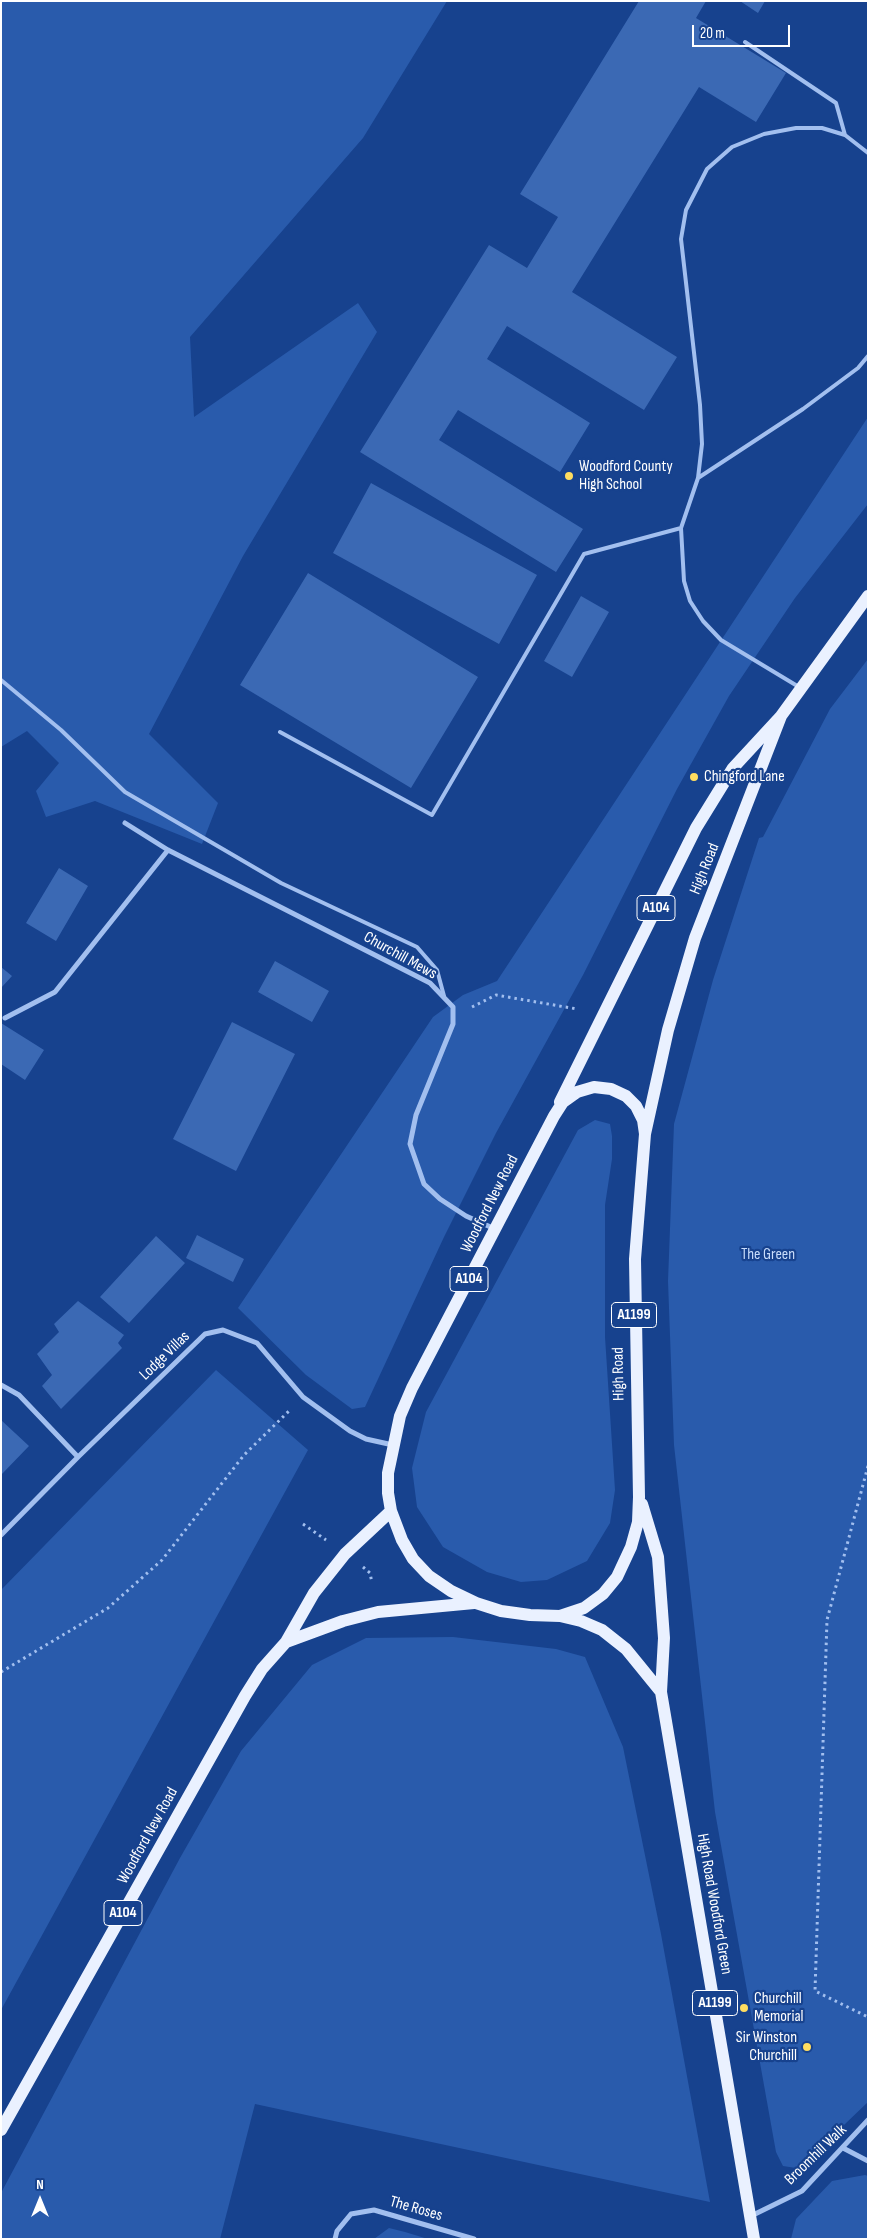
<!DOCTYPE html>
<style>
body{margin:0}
#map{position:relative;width:869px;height:2240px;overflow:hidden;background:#17428e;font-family:"Sofia Sans Condensed",sans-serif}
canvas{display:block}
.frame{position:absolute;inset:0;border:2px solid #fff;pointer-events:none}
.north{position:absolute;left:15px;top:2175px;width:50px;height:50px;-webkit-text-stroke:4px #17428e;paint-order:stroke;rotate:0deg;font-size:14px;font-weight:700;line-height:20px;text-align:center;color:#fff}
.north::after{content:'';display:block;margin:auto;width:18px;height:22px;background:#fff;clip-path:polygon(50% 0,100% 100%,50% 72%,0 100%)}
.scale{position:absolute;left:692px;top:25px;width:98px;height:22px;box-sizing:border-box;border:2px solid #fff;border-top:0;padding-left:6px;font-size:15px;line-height:18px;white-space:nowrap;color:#fff;-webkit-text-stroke:4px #17428e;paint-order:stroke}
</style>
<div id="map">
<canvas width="869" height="2240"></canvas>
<div class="frame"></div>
<div class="north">N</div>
<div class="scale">20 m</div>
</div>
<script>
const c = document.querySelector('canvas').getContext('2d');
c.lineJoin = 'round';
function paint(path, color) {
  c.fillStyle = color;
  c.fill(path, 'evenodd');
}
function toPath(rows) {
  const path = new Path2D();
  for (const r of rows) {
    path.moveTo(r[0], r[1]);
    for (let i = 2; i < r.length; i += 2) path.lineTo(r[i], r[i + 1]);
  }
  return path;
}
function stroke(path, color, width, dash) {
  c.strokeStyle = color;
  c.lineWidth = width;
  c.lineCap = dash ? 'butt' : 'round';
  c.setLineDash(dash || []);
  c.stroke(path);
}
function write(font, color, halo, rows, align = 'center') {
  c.font = font + ' "Sofia Sans Condensed",sans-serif';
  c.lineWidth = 4.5;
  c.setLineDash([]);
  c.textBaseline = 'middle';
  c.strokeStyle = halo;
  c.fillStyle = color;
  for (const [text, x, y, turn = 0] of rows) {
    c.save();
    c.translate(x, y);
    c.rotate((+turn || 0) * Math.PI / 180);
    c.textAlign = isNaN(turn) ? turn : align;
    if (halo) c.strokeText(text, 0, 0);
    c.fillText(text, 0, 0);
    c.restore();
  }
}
const green = toPath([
 [1,1,447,1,363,138,190,337,194,417,358,303,377,332,243,556,149,734,218,803,202,844,95,801,46,817,36,791,59,763,27,731,1,747],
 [868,417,868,504,795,598,729,696,677,789,583,975,496,1133,444,1237,365,1407,352,1409,306,1375,238,1308,433,1017,463,995,497,981],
 [868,659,868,2102,822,2146,813,2159,796,2168,783,2166,776,2152,715,1812,674,1445,668,1281,674,1124,713,980,759,838,763,837,830,709],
 [595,1120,610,1124,612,1136,612,1159,605,1205,605,1337,615,1490,610,1523,587,1561,547,1580,521,1582,487,1572,443,1547,417,1507,412,1468,426,1412,578,1130],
 [216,1370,308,1450,1,2010,1,1590],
 [453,1637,556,1649,585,1657,623,1747,661,1934,710,2202,255,2104,220,2239,1,2239,1,2193,180,1858,241,1751,312,1665,366,1638],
 [865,2175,868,2176,868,2239,791,2239,796,2219,832,2181],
 [389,2228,405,2232,428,2239,374,2239]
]);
const building = toPath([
 [639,1,706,1,696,18,786,73,756,122,699,87,572,292,677,357,644,410,507,326,487,359,590,423,560,472,458,410,439,440,583,529,556,572,360,452,489,245,527,268,558,217,520,194],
 [740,1,765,1,758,13],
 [371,483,537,575,499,644,333,553],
 [308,573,478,677,411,788,240,685],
 [581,596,609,612,572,677,544,661],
 [59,868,88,886,56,941,26,923],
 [275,961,329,991,312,1022,258,992],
 [1,967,12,976,1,988],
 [232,1022,295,1054,236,1171,173,1139],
 [1,1023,44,1050,25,1080,1,1064],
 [197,1235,244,1259,233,1282,186,1258],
 [156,1236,185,1263,129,1323,100,1297],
 [78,1301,124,1335,118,1343,122,1348,61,1409,42,1386,52,1375,37,1354,59,1332,54,1324],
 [1,1420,29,1446,1,1475]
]);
const path = toPath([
 [472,1007,496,995,577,1009],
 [868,1466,827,1620,815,1991,868,2017],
 [303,1524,326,1540],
 [363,1567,370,1573,372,1583],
 [1,1672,108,1608,162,1560,244,1455,290,1410]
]);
const service = toPath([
 [745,42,836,103,845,135],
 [698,478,803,409,858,368,868,356],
 [1,680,61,730,125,792,281,883,417,947,437,970,444,996],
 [799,687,721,640,703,621,690,601,684,581,681,528,698,478,702,444,700,405,681,239,686,210,707,169,732,147,764,134,796,128,822,128,845,135,868,153],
 [280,732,432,815,584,554,681,528]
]);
const minor = toPath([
 [125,823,168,850,430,983,453,1007,453,1024,416,1115,410,1144,424,1184,440,1199,466,1216,495,1229],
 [5,1018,55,992,168,850],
 [1,1385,19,1395,78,1457],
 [1,1535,78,1457,205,1334,223,1330,257,1343,303,1397,350,1431,366,1439,393,1445],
 [843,2148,868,2161],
 [751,2216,802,2191,868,2120],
 [335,2239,337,2231,351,2214,374,2210,474,2239]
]);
const primary = toPath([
 [560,1102,696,828,733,768,781,716,868,596],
 [645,1134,643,1120,636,1106,626,1096,611,1089,594,1087,577,1092,563,1102,554,1116,412,1388,400,1416,388,1473,388,1493,391,1511,402,1540,413,1559,429,1576,451,1591,476,1603,501,1611,530,1615,560,1616,584,1608,603,1594,617,1577,631,1547,638,1522,639,1497,635,1259,645,1134,668,1030,695,938,781,716],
 [642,1504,658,1557,664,1638,661,1692,754,2239],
 [560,1616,581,1621,602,1630,626,1649,661,1692],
 [286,1642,343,1621,378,1612,474,1603],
 [1,2130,245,1696,262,1669,286,1642,314,1593,345,1554,391,1511]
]);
const markers = [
 [569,476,5,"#ffdd60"],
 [694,777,5,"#ffdd60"],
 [744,2008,5,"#ffdd60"],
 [807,2047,5,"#ffdd60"]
];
const shields = [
 [656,908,38],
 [469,1279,38],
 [634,1315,45],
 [123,1913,38],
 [715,2003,45]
];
const shieldNames = [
 ["A104",656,908],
 ["A104",469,1279],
 ["A1199",634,1315],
 ["A104",123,1913],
 ["A1199",715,2003]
];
const poiNames = [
 ["Woodford County",579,467],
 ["High School",579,485],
 ["Chingford Lane",704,777],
 ["Churchill",754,1999],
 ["Memorial",754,2017],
 ["Sir Winston",797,2038,"right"],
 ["Churchill",797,2056,"right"]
];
const streetNames = [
 ["High Road",705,869,-68],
 ["Churchill Mews",400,956,29],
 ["Woodford New Road",490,1204,-63],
 ["Lodge Villas",165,1356,-44],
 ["High Road",619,1374,-91],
 ["Woodford New Road",148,1836,-61],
 ["High Road Woodford Green",714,1904,80],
 ["Broomhill Walk",816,2155,-44],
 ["The Roses",416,2209,16]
];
const parkNames = [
 ["The Green",768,1255]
];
paint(green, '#295bac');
paint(building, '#3b69b4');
stroke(path, '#a2bfef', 3, [2.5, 4]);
stroke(service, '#a2bfef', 4);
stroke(minor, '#a2bfef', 5);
stroke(primary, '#eaf1ff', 12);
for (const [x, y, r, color] of markers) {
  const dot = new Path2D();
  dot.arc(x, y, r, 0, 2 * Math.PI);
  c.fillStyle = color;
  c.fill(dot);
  stroke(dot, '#17428e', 2);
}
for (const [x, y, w] of shields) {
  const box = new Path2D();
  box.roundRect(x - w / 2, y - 12.5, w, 25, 4);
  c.fillStyle = '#17428e';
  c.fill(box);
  stroke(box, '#fff', 1);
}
write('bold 15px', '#fff', null, shieldNames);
write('16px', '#fff', '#17428e', poiNames, 'left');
write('16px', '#fff', '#17428e', streetNames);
write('16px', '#c8dcfb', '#17428e', parkNames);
</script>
